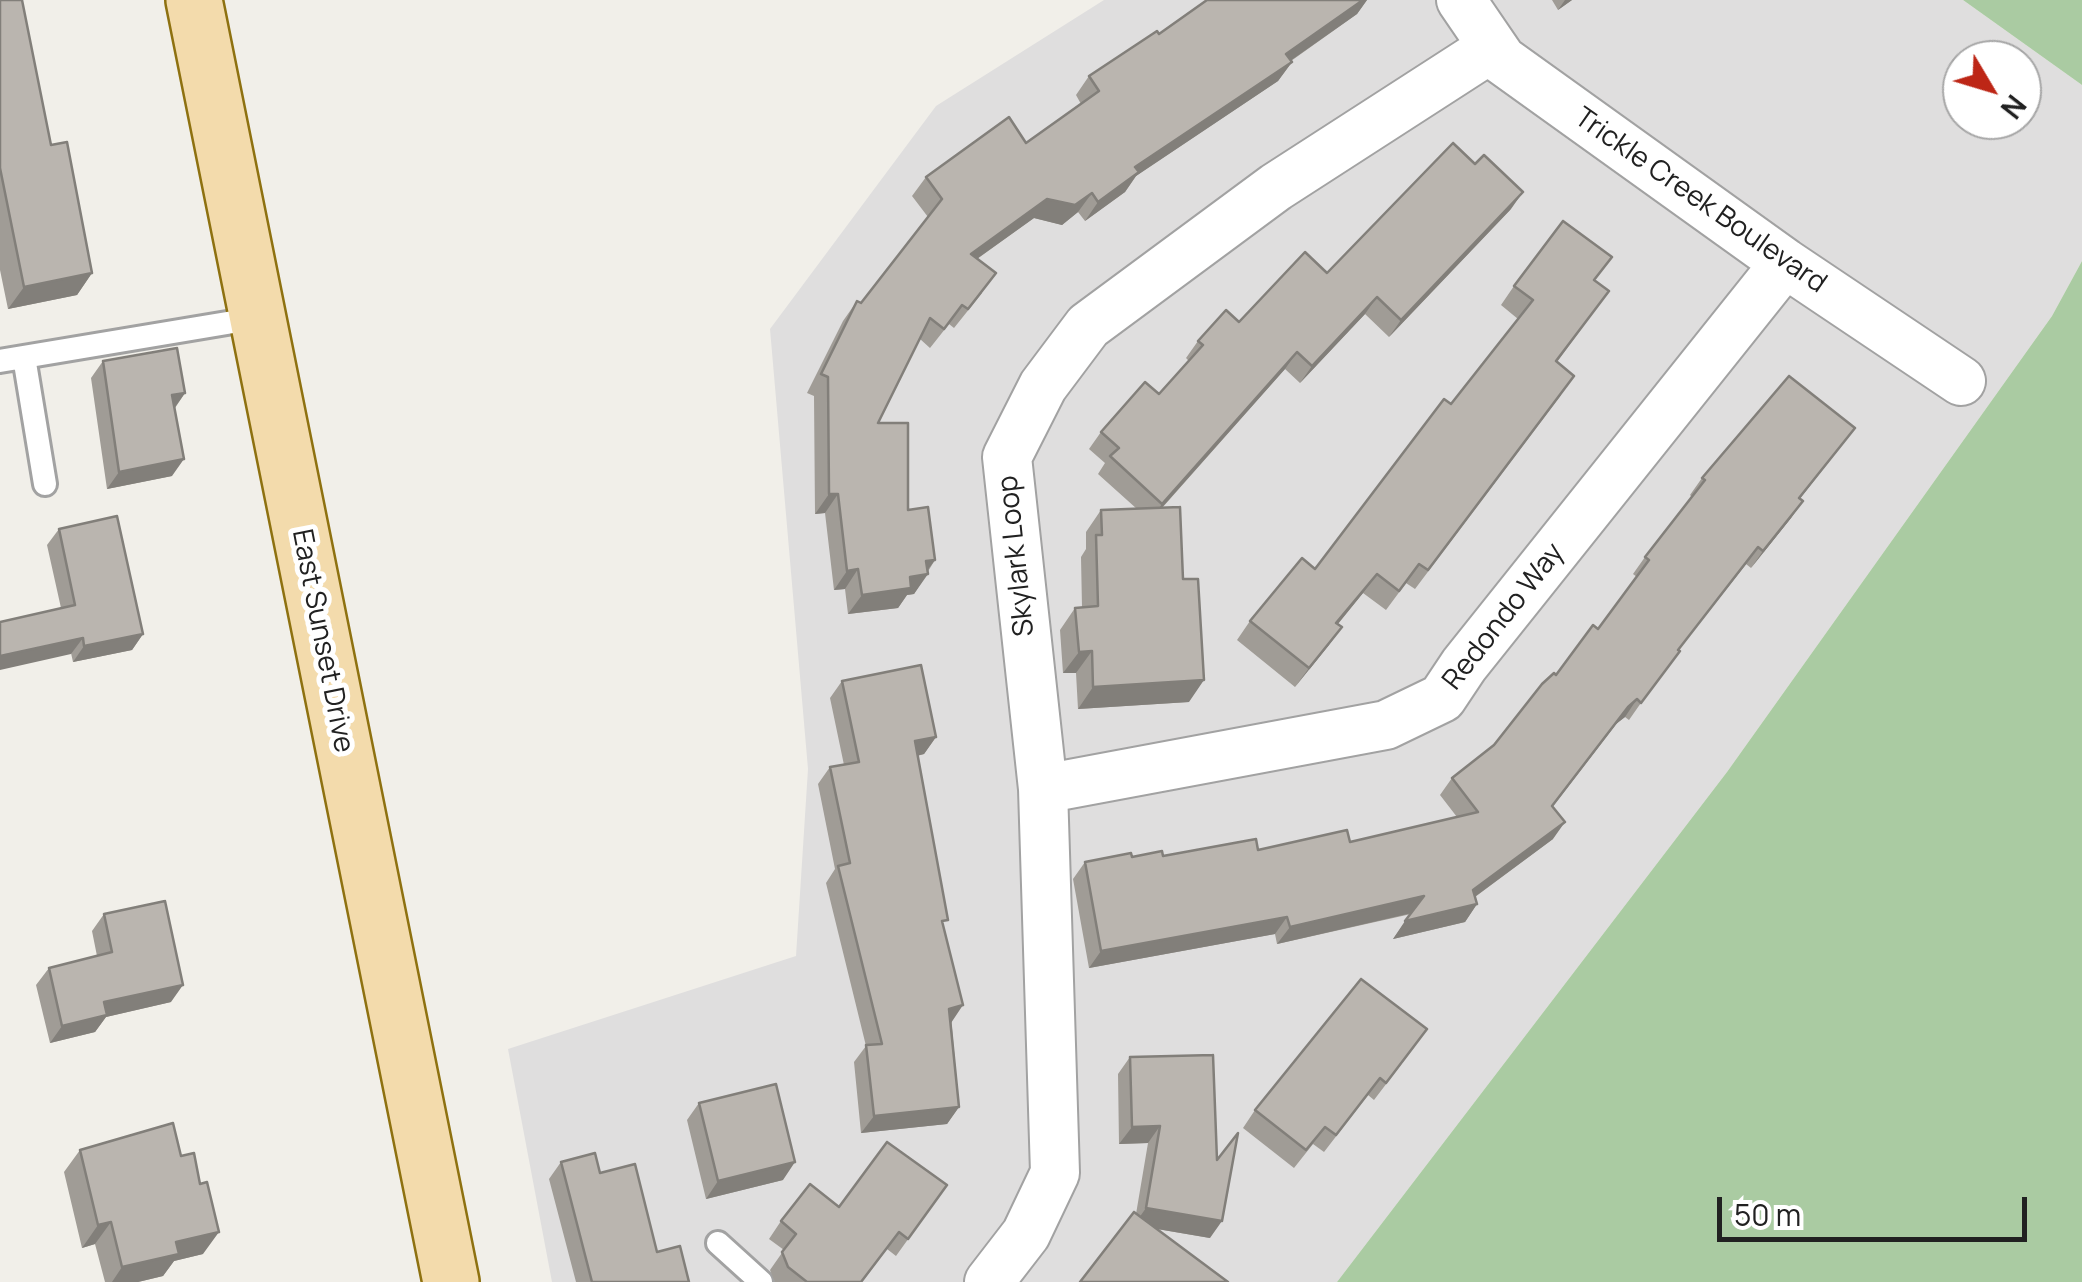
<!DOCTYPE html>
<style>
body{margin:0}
#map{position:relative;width:2082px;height:1282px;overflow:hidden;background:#f1efe9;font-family:Manrope,sans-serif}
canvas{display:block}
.north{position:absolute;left:1942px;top:40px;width:100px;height:100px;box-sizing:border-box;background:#fff;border:2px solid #a6a6a6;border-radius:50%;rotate:128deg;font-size:28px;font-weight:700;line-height:40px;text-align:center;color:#212121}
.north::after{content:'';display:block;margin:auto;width:35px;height:45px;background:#bd2616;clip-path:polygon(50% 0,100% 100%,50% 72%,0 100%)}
.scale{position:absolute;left:1717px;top:1197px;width:310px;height:45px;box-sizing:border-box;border:5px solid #212121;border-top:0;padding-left:12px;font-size:30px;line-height:35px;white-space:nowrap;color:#212121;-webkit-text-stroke:8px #fff;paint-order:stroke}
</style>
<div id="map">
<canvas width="2082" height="1282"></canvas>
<div class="north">N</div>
<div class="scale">50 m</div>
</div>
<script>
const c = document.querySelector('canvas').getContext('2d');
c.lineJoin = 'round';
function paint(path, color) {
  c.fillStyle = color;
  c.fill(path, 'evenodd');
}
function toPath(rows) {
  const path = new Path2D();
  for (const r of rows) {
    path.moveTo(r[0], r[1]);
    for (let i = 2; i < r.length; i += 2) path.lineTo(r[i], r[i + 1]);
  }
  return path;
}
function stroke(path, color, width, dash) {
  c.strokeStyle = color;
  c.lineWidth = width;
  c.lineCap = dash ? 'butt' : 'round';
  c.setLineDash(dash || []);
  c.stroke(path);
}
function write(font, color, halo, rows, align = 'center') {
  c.font = font + ' Manrope,sans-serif';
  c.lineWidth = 10;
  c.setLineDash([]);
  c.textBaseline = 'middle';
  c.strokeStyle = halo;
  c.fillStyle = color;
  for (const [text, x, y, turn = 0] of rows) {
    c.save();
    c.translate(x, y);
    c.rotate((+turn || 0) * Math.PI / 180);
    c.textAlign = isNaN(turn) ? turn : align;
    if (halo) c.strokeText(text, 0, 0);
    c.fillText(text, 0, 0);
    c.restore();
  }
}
const residential = toPath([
 [1104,0,1963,0,2082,85,2082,261,2052,316,1727,772,1337,1282,552,1282,508,1049,796,956,808,769,770,329,936,106],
 [1962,60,2022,60,2022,120,1962,120]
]);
const forest = toPath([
 [1963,0,2082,0,2082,85],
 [2082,261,2082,1282,1337,1282,1727,772,2052,316]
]);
const service = toPath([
 [24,357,45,484],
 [0,361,257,318],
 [718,1243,761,1282]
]);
const minor = toPath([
 [1461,0,1502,60,1785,263,1961,381],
 [1043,789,1386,725,1442,698,1464,665,1785,263],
 [989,1282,1026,1234,1055,1173,1043,789,1007,457,1043,386,1088,326,1276,187,1493,47]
]);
const primary = toPath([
 [194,0,451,1282]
]);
const wall = toPath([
 [0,0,51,145,92,273,77,295,8,309,0,270],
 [1207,0,1367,0,1357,14,1291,61,1292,62,1278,81,1136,176,1125,192,1085,221,1078,212,1062,225,1034,218,977,259,982,293,954,328,949,324,930,348,920,339,878,423,908,510,935,560,914,594,907,595,898,608,848,614,845,589,834,590,825,513,815,514,814,396,807,393,843,321,857,301,861,303,928,217,912,196,926,177,1026,143,1081,104,1076,95,1089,76,1159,34],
 [1552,0,1572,0,1558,10],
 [1511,209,1389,337,1365,314,1300,383,1285,369,1162,508,1189,702,1078,709,1076,673,1063,673,1060,630,1075,608,1082,607,1081,557,1086,549,1086,532,1101,510,1137,509,1098,474,1105,463,1089,449,1101,432,1159,394,1189,361,1186,358,1198,341,1239,322,1327,273],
 [1595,281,1609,291,1557,362,1561,395,1415,589,1406,583,1386,610,1363,593,1338,624,1342,627,1328,646,1295,687,1237,640,1250,621,1315,569,1451,404,1518,319,1501,305,1514,286],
 [103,361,185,393,175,408,172,476,107,489,91,378],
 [1855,428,1800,498,1791,518,1751,568,1746,564,1678,650,1629,720,1625,717,1616,724,1553,806,1553,839,1475,897,1477,904,1465,922,1393,939,1411,914,1277,944,1275,934,1089,968,1073,879,1085,862,1132,857,1258,850,1350,842,1457,817,1440,795,1452,778,1494,745,1598,629,1637,577,1633,574,1645,557,1692,497,1690,495,1702,478],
 [59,529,143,634,132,650,73,662,47,545],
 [842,681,936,737,924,754,917,756,943,927,959,1107,947,1124,861,1133,854,1062,866,1046,826,883,835,869,818,784,830,767,844,765,830,698],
 [104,914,171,1002,106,1017,95,1032,50,1043,36,985,49,968,97,956,92,931],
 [1415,1046,1374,1100,1368,1095,1324,1152,1313,1144,1294,1168,1243,1128,1255,1110],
 [1130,1057,1210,1238,1157,1229,1136,1214,1148,1143,1119,1144,1118,1074],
 [699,1103,783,1180,706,1199,687,1120],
 [80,1150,203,1254,174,1261,163,1276,138,1282,105,1282,95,1244,82,1248,64,1172],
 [561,1162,600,1173,657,1252,689,1282,576,1282,549,1179],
 [947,1185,896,1256,887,1249,862,1282,775,1282,770,1270,784,1250,769,1239,781,1221,839,1207]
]);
const shadedWall = toPath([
 [1363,0,1367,0,1357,14,1273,73,1286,54],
 [1565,0,1572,0,1558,10],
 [1292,62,1278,81,1136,176,1125,192,1085,221,1098,202,1135,167],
 [1523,192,1511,209,1389,337,1401,320],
 [1092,193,1078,212,1062,225,1034,218,957,273,971,254,1047,199],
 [92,273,77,295,8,309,24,287],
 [1377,297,1365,314,1300,383,1312,366],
 [1297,352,1285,369,1150,521,1162,504],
 [185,393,173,410,172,395],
 [1855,428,1842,445,1787,515,1799,498],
 [184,459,172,476,107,489,119,472],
 [829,494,838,494,825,513,815,514],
 [1803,501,1791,518,1751,568,1763,551],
 [1758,547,1746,564,1665,667,1678,650],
 [935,560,924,575,928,574,914,594,907,595,898,608,848,614,862,595,910,577,926,561],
 [858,569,845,589,834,590,847,571],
 [1377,574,1363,593,1323,642,1336,623],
 [1342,627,1328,646,1295,687,1309,668],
 [143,634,132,650,73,662,84,646],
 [83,638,71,654,0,670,0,656],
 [1092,651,1076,673,1063,673,1079,652],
 [1204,680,1189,702,1078,709,1093,687],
 [1637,699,1625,717,1616,724,1540,823,1628,707],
 [936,737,924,754,903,759,915,741],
 [1565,822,1553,839,1461,907,1473,890],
 [1424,896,1412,913,1277,944,1290,927],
 [1477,904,1465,922,1393,939,1405,921],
 [1287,917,1275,934,1089,968,1101,951],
 [183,985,171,1002,106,1017,95,1032,50,1043,62,1026,104,1002],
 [963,1005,951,1023,949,1009],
 [959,1107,947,1124,861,1133,874,1116],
 [1160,1126,1148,1143,1119,1144,1132,1127],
 [795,1162,783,1180,706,1199,718,1181],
 [1146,1208,1222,1221,1210,1238,1134,1225],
 [111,1222,95,1244,82,1248,98,1225],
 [219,1232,203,1254,174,1261,163,1276,138,1282,112,1282,122,1267,176,1242]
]);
const building = toPath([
 [0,0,22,0,51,145,67,142,92,273,24,287,0,168,0,0],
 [1207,0,1363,0,1286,54,1292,62,1135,167,1139,172,1098,202,1092,193,1075,205,1047,199,971,254,996,273,968,309,962,305,944,329,930,318,878,423,908,423,908,510,928,507,935,560,926,561,928,574,910,577,911,588,862,595,858,569,847,571,838,494,829,494,828,377,821,374,857,301,861,303,942,199,926,177,1009,117,1026,143,1099,91,1089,76,1157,31,1159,34,1207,0],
 [1453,143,1475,164,1484,155,1523,192,1401,320,1377,297,1312,366,1297,352,1162,504,1110,456,1119,448,1101,432,1145,382,1159,394,1203,345,1198,341,1226,310,1239,322,1305,252,1327,273,1453,143],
 [1563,221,1612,257,1594,280,1609,291,1556,361,1574,376,1428,570,1419,564,1399,591,1377,574,1336,623,1342,627,1309,668,1250,621,1302,558,1315,569,1444,399,1451,404,1533,300,1514,286,1563,221],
 [177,348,185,393,172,395,184,459,119,472,103,361,177,348],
 [1789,376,1855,428,1799,498,1803,501,1763,551,1758,547,1678,650,1680,651,1641,703,1637,699,1628,707,1552,806,1565,822,1473,890,1477,904,1405,921,1424,896,1290,927,1287,917,1101,951,1085,862,1131,853,1132,857,1162,851,1163,856,1256,839,1258,850,1347,830,1350,842,1478,812,1452,778,1494,745,1542,684,1554,673,1556,675,1593,625,1598,629,1649,560,1645,557,1705,480,1702,478,1789,376],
 [1180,507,1183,579,1198,579,1204,680,1093,687,1092,651,1079,652,1075,608,1098,606,1096,535,1102,535,1101,510,1180,507],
 [117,516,143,634,84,646,83,638,0,656,0,622,75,605,59,529,117,516],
 [921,665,936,737,915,741,948,920,942,921,963,1005,949,1009,959,1107,874,1116,866,1045,882,1044,838,866,850,863,830,767,859,762,842,681,921,665],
 [165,901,183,985,104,1002,107,1015,62,1026,49,968,112,952,104,914,165,901],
 [1361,979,1427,1029,1386,1083,1380,1078,1336,1135,1325,1127,1306,1150,1255,1110,1361,979],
 [1213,1055,1217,1160,1238,1133,1222,1221,1146,1208,1160,1126,1132,1127,1130,1057,1213,1055],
 [776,1084,795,1162,718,1181,699,1103,776,1084],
 [173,1123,181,1156,194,1153,200,1184,207,1182,219,1232,176,1242,179,1254,122,1267,111,1222,98,1225,80,1150,173,1123],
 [887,1142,947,1185,908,1239,899,1232,861,1282,807,1282,788,1267,782,1252,796,1234,781,1221,810,1184,839,1207,887,1142],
 [595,1153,600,1173,635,1164,657,1252,680,1246,689,1282,592,1282,561,1162,595,1153],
 [1134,1212,1228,1282,1080,1282,1134,1212]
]);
const streetNames = [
 ["Trickle Creek Boulevard",1700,201,35],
 ["Skylark Loop",1017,556,-96],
 ["Redondo Way",1504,617,-52],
 ["East Sunset Drive",322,641,79]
];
paint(residential, '#dfdede');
paint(forest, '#aacba2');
stroke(service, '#a2a2a2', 28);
stroke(minor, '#a2a2a2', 52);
stroke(primary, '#8e7110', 60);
stroke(service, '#fff', 22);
stroke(minor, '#fff', 48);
stroke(primary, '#f3dbac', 55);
paint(wall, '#a09c96');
paint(shadedWall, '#827f7a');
paint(building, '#bab5af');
stroke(building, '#827f7a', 2.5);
write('28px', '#212121', '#fff', streetNames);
</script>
